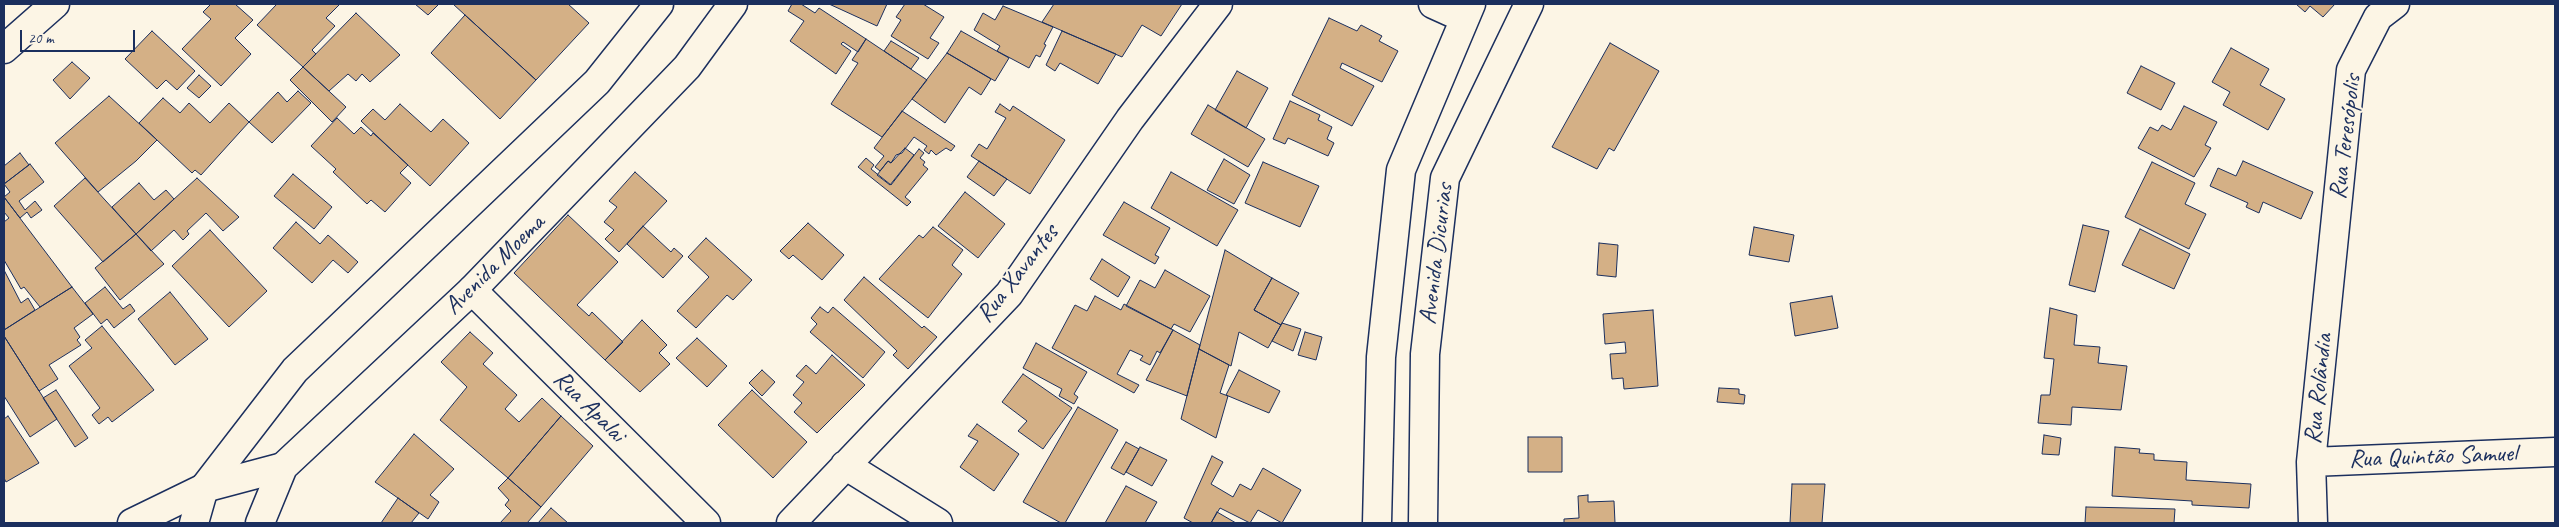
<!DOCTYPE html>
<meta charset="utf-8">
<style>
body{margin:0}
#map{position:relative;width:2559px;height:527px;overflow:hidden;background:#fcf5e5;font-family:Caveat,sans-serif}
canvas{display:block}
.frame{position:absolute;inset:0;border:5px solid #1b2f5e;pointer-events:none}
.scale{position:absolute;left:20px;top:30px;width:115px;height:22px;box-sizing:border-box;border:2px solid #1b2f5e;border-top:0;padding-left:6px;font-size:15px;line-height:18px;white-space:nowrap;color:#1b2f5e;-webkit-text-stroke:4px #fcf5e5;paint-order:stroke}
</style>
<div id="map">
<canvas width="2559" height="527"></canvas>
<div class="frame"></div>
<div class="scale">20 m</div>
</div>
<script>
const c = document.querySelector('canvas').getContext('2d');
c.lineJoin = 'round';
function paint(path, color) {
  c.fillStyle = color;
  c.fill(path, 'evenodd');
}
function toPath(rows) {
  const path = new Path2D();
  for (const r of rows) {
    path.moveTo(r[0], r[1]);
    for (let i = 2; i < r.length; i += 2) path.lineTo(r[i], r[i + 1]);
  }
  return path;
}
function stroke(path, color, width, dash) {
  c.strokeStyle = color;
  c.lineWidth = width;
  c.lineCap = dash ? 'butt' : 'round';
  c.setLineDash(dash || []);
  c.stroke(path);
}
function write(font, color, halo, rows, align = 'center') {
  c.font = font + ' Caveat,sans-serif';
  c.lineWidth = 4;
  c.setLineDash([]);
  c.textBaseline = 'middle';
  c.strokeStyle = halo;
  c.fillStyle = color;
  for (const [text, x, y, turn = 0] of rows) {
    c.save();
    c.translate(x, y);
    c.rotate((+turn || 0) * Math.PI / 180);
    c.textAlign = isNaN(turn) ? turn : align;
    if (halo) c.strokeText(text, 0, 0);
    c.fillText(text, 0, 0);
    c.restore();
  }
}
const building = toPath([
 [211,4,235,4,253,20,235,38,251,54,221,86,182,49,211,19,203,12,211,4],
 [277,4,340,4,326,18,335,26,312,50,316,54,303,67,257,25,277,4],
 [415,4,439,4,428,15,415,4],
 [453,4,568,4,589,23,536,80,453,4],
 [792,4,801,4,815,13,819,8,866,39,858,52,843,42,841,44,851,51,836,74,790,41,804,21,788,11,792,4],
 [829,4,887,4,877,26,829,4],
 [905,4,923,4,944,17,930,38,939,43,928,59,891,36,901,20,896,17,905,4],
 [1054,4,1182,4,1161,36,1142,25,1122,57,1042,22,1054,4],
 [2296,4,2335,4,2323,17,2310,6,2305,12,2296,4],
 [1003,6,1053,27,1044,44,1046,45,1040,57,1036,55,1029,68,997,51,1000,46,974,30,983,13,995,20,1003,6],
 [356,13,400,55,370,82,362,74,356,81,348,74,329,91,303,67,356,13],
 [465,15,536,80,500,119,431,53,465,15],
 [1329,18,1357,31,1361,25,1382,36,1379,41,1398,51,1382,82,1342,63,1340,68,1374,86,1352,126,1292,95,1329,18],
 [152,31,195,71,177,90,166,80,157,89,125,59,152,31],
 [961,31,1009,58,995,81,947,53,961,31],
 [1062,31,1116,54,1098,84,1060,63,1055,71,1046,65,1062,31],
 [866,39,927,80,882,137,831,104,858,63,852,60,866,39],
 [891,41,919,58,911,69,884,51,891,41],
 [1610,43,1659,71,1614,151,1609,148,1597,169,1552,147,1610,43],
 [2231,48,2269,69,2260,85,2285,99,2268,130,2223,105,2230,92,2212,82,2231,48],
 [947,53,991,79,981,95,969,87,945,123,912,99,947,53],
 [72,62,90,78,70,99,53,80,72,62],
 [2141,66,2175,83,2161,110,2127,93,2141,66],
 [303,67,346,107,332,122,290,80,303,67],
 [1237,71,1268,88,1246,128,1215,110,1237,71],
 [199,75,211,86,199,98,187,88,199,75],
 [298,91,311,103,272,143,249,122,278,92,287,102,298,91],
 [109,96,157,140,136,161,98,192,55,143,109,96],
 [163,98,180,113,189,103,210,123,229,103,249,122,201,175,195,170,192,173,139,123,163,98],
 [1290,101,1320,115,1318,120,1332,127,1327,139,1334,143,1328,156,1288,138,1285,144,1273,139,1290,101],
 [400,104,431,132,443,119,469,143,430,186,361,121,373,109,385,120,400,104],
 [1000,104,1010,111,1013,106,1065,140,1030,194,971,156,979,144,987,149,1006,118,995,112,1000,104],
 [1208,105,1265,139,1248,167,1191,134,1208,105],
 [2184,106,2217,122,2205,145,2211,148,2194,177,2138,148,2150,127,2158,131,2162,125,2171,130,2184,106],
 [902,111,955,146,951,151,946,148,936,155,931,150,929,154,924,150,927,146,914,137,902,153,896,155,891,163,888,161,880,171,875,167,884,156,874,148,902,111],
 [337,118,354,134,361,127,371,136,373,133,408,165,400,173,411,183,385,212,371,200,367,204,333,172,336,169,311,146,337,118],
 [905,148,914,155,890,185,877,175,888,161,891,163,905,148],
 [919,149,924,153,920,158,925,162,923,165,928,169,905,197,911,202,907,206,858,167,866,158,874,165,871,169,891,185,919,149],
 [20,153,29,165,4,184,4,166,20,153],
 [1224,159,1250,175,1234,204,1207,190,1224,159],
 [979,161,1007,179,994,196,967,177,979,161],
 [2243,161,2313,192,2301,219,2263,202,2259,213,2246,207,2248,203,2210,186,2218,168,2236,176,2243,161],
 [1263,162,1319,186,1300,227,1245,203,1263,162],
 [2152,162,2195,183,2185,204,2206,214,2189,249,2125,217,2152,162],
 [30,164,44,182,19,201,25,210,35,201,42,210,31,218,27,212,20,218,4,197,10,192,4,184,30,164],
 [635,172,667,201,619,252,605,239,614,230,604,222,617,207,609,201,635,172],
 [1171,172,1238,210,1217,246,1151,208,1171,172],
 [293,174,332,207,314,229,274,196,293,174],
 [85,178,136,234,103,262,54,206,85,178],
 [197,178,239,217,223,231,206,213,187,231,189,234,183,240,174,230,151,251,136,234,197,178],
 [139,183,154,200,166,190,174,199,136,234,112,207,139,183],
 [965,192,1005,224,978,258,938,226,965,192],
 [4,197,72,287,40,307,24,287,21,289,4,260,4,222,9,218,4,212,4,197],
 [1124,202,1170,228,1155,255,1159,257,1155,264,1103,235,1124,202],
 [568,215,618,262,577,305,589,316,592,312,623,342,605,360,514,273,568,215],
 [296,222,320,244,328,235,358,262,348,273,333,260,312,283,273,248,296,222],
 [808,223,844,255,822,280,793,255,789,259,780,251,808,223],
 [2083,225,2109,231,2095,292,2069,285,2083,225],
 [643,226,671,252,674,248,683,256,663,278,627,244,643,226],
 [933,227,963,250,952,265,962,274,928,318,879,279,919,235,923,238,933,227],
 [1754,227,1794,235,1789,262,1749,255,1754,227],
 [2140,229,2190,254,2174,289,2122,265,2140,229],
 [210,230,267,291,229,327,172,266,210,230],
 [136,234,164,264,120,300,95,268,136,234],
 [706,238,752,280,733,300,727,295,696,328,677,311,709,277,688,257,706,238],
 [1599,243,1618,245,1616,277,1597,275,1599,243],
 [1225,250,1272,278,1254,310,1281,325,1268,348,1239,332,1231,366,1199,349,1225,250],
 [1102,259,1130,277,1118,297,1090,279,1102,259],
 [4,270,21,303,28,298,35,310,4,330,4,270],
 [1165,270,1210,296,1190,332,1174,324,1171,329,1126,306,1140,280,1155,288,1165,270],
 [864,277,922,328,924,326,937,337,908,369,893,355,897,351,844,300,864,277],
 [1272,278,1299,293,1281,325,1254,310,1272,278],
 [72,287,93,314,74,328,80,337,77,340,81,345,49,365,58,379,39,391,4,336,4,330,72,287],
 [105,287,123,309,130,304,135,311,114,328,107,319,101,324,85,303,105,287],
 [170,292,208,339,175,365,138,319,170,292],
 [1095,296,1121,310,1124,304,1173,330,1160,353,1157,351,1150,365,1140,360,1143,356,1130,350,1117,374,1139,385,1134,393,1052,348,1075,305,1087,311,1095,296],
 [1832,296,1838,328,1795,336,1790,303,1832,296],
 [820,307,828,313,833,307,885,352,863,378,810,332,817,324,811,318,820,307],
 [2050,308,2077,315,2074,345,2100,347,2098,363,2127,366,2121,410,2072,407,2071,425,2038,423,2041,395,2050,395,2054,359,2044,358,2050,308],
 [1653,310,1658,386,1624,389,1623,378,1612,379,1610,354,1626,353,1625,342,1605,344,1603,314,1653,310],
 [642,320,667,345,659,353,670,364,640,392,605,360,642,320],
 [1282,323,1301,329,1293,351,1272,341,1282,323],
 [102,326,154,390,112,422,108,417,99,424,92,415,100,408,69,366,92,348,85,340,102,326],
 [1173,330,1200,345,1187,396,1146,380,1173,330],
 [470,332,493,353,483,364,517,395,505,409,519,422,542,398,561,416,508,478,440,420,467,387,441,362,470,332],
 [1305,332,1322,337,1316,360,1298,355,1305,332],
 [4,336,57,419,30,437,4,396,4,336],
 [697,338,727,366,707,387,676,358,697,338],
 [1036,343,1087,372,1074,394,1078,397,1074,404,1059,396,1062,389,1023,368,1036,343],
 [1199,349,1229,365,1220,393,1228,396,1216,438,1181,419,1199,349],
 [832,355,865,385,817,433,794,412,802,403,793,395,804,382,796,376,806,365,816,374,832,355],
 [762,370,775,382,762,396,749,383,762,370],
 [1239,370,1280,391,1269,413,1226,395,1239,370],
 [1023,374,1072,408,1043,449,1018,431,1027,421,1002,402,1023,374],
 [1719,388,1739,389,1739,394,1745,395,1744,404,1717,402,1719,388],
 [56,390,88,438,75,447,43,398,56,390],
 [752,390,807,442,773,478,718,425,752,390],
 [1078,407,1118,430,1065,523,1061,523,1023,502,1078,407],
 [8,416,39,463,6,482,4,478,4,419,8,416],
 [561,416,593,446,541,507,508,478,561,416],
 [977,424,1019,454,994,491,960,467,978,441,968,436,977,424],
 [414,434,454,469,430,495,439,502,428,519,375,482,414,434],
 [2044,435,2061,438,2059,455,2042,454,2044,435],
 [1528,437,1562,437,1562,472,1528,472,1528,437],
 [1126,442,1139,449,1124,475,1111,468,1126,442],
 [1140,447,1167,460,1152,486,1126,472,1140,447],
 [2115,447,2140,449,2139,453,2154,454,2154,460,2187,462,2186,480,2251,484,2249,508,2192,505,2192,501,2112,496,2115,447],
 [1212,456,1223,462,1211,484,1233,497,1240,484,1251,490,1263,468,1301,490,1282,523,1258,510,1250,523,1220,508,1211,523,1193,523,1184,518,1212,456],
 [508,478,541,507,527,523,500,523,511,511,505,505,509,500,498,488,508,478],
 [1792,484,1825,484,1822,523,1790,523,1792,484],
 [1126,486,1157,502,1145,523,1105,523,1126,486],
 [1588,495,1588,502,1614,501,1615,523,1564,523,1564,519,1579,518,1578,496,1588,495],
 [398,498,419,513,411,523,381,523,398,498],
 [2086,507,2175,509,2174,523,2085,523,2086,507],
 [551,508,568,523,538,523,551,508],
 [1217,512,1236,523,1211,523,1217,512]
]);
const minor = toPath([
 [1433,4,1464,18],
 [472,290,706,523],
 [2311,462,2555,452],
 [845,465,938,523],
 [132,523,204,488,283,467],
 [791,523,1009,294,1130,119,1218,4],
 [1377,523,1381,357,1401,170,1471,4],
 [1423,523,1425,354,1445,178,1529,4],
 [2313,523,2311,462,2351,70,2378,17,2395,4]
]);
const tertiary = toPath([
 [4,49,55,4],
 [194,523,204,488,295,370,597,82,659,4],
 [260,523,283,467,472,290,687,67,733,4]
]);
const streetNames = [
 ["Rua Teresópolis",2346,137,-83],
 ["Avenida Dicurias",1437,254,-83],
 ["Avenida Moema",495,265,-45],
 ["Rua Xavantes",1018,274,-52],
 ["Rua Rolândia",2319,389,-84],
 ["Rua Apalai",589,407,45],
 ["Rua Quintão Samuel",2433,457,-2]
];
paint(building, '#d4b086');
stroke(building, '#1b2f5e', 1);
stroke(minor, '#1b2f5e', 31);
stroke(tertiary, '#1b2f5e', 31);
stroke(minor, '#fcf5e5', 28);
stroke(tertiary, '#fcf5e5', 28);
write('25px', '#1b2f5e', '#fcf5e5', streetNames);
</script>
